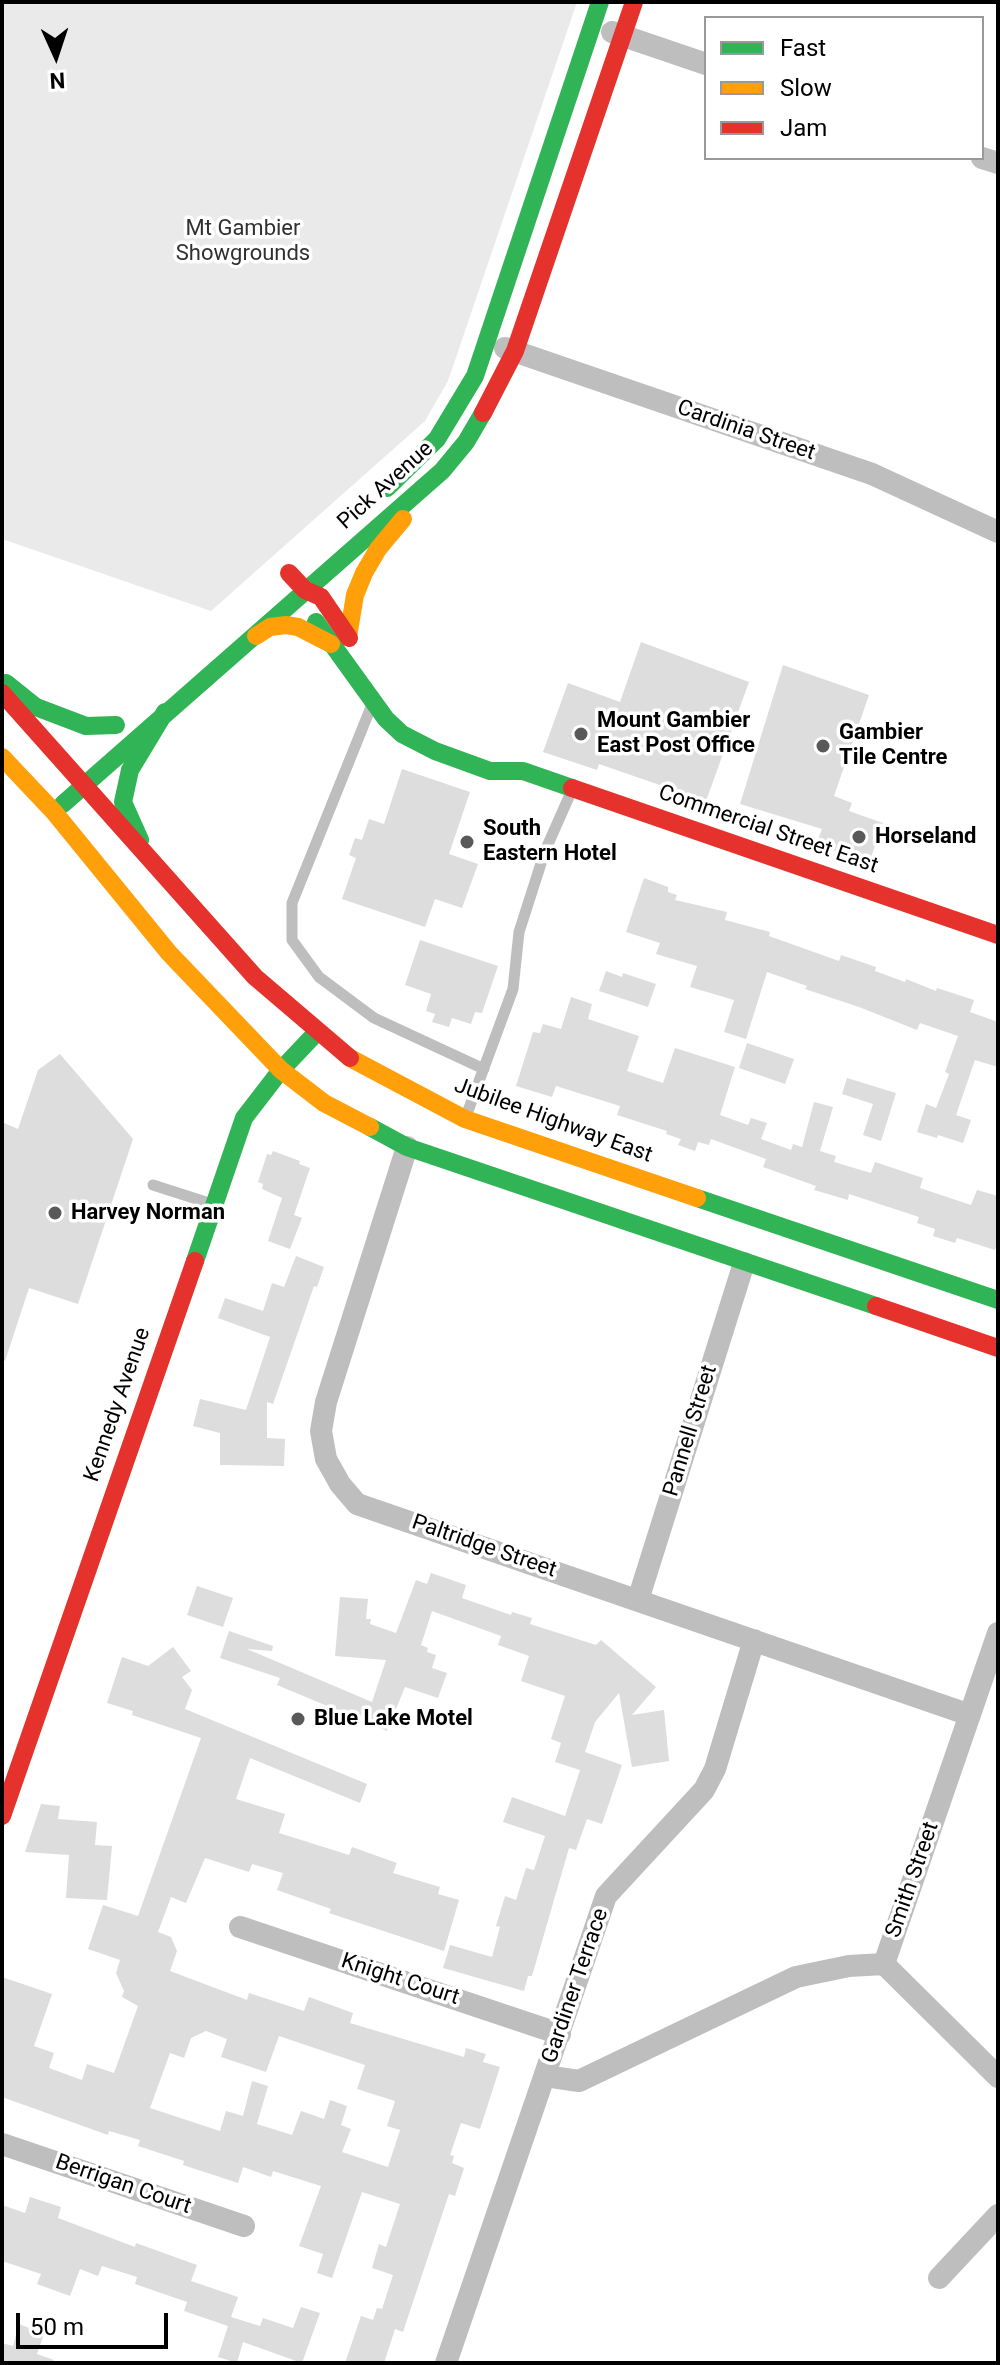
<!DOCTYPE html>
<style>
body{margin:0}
#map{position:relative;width:1000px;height:2365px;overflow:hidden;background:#fff;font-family:Roboto,sans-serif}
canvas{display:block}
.frame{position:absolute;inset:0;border:4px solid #000;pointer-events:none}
.legend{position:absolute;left:704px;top:16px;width:280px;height:144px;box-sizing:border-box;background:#fff;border:2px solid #999;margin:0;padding:10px 14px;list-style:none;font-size:24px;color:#000}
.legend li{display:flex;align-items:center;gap:16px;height:40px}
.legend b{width:40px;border:2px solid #999}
.north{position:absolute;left:16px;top:16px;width:80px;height:80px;-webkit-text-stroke:6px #fff;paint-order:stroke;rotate:177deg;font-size:22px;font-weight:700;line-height:32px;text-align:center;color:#000}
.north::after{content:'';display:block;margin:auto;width:28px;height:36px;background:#000;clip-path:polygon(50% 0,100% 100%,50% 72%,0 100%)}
.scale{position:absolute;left:16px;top:2313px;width:152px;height:36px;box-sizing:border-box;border:4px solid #000;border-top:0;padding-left:10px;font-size:24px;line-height:28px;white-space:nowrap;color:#000;-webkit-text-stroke:6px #fff;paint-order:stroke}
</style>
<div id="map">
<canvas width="1000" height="2365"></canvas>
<div class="frame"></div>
<ul class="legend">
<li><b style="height:10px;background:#30b455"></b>Fast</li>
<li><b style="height:10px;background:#ff9f0a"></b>Slow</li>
<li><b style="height:10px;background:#e5322d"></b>Jam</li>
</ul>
<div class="north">N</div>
<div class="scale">50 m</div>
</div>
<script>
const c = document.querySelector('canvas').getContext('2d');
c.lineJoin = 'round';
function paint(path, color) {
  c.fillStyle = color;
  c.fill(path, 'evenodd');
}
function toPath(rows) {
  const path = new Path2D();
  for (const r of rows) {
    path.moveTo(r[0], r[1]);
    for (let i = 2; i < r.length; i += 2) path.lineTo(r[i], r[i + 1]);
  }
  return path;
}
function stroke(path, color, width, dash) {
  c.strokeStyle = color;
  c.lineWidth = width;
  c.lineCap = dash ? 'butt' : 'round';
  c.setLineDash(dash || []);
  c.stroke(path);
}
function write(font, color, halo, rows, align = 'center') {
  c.font = font + ' Roboto,sans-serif';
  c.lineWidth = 7;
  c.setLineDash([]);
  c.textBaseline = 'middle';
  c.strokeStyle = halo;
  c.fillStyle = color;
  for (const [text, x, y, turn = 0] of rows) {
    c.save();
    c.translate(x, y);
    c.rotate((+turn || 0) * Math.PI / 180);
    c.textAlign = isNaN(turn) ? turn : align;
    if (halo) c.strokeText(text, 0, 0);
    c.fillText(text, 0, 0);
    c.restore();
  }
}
const green = toPath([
 [2,2,577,2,448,381,425,421,211,611,2,539]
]);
const building = toPath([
 [641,642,749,682,706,801,599,764,597,770,543,752,568,683,620,702],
 [783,665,869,695,834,796,852,803,849,811,883,823,869,863,816,844,822,829,740,804],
 [402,769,470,792,449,854,478,864,462,908,435,899,425,927,342,899,356,858,349,855,355,838,362,840,369,819,384,824],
 [644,878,668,887,668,892,677,895,675,900,727,912,725,920,770,932,769,936,839,961,841,955,876,967,875,971,905,982,906,979,936,991,937,988,974,1000,970,1012,998,1022,998,1067,975,1060,956,1115,971,1120,963,1143,938,1135,937,1138,917,1132,926,1104,936,1108,949,1074,945,1072,958,1036,920,1023,917,1030,859,1007,805,989,807,986,767,972,746,1039,724,1032,734,1000,690,987,697,966,656,954,660,943,626,932],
 [420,940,498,966,482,1013,475,1012,471,1024,452,1018,449,1027,432,1022,435,1014,426,1011,431,994,405,985],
 [606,971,622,977,623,973,656,984,648,1007,599,991],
 [571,997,592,1004,588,1019,639,1036,627,1071,663,1083,675,1048,735,1067,720,1115,748,1125,751,1118,767,1123,761,1139,791,1150,793,1144,802,1147,814,1102,833,1107,820,1151,836,1156,834,1162,871,1173,875,1162,923,1178,920,1188,971,1205,977,1190,998,1196,998,1241,995,1250,957,1238,955,1243,933,1236,935,1229,917,1223,919,1217,849,1194,848,1200,814,1190,816,1186,763,1167,766,1159,711,1139,709,1145,698,1142,695,1151,678,1145,681,1139,666,1134,667,1131,617,1115,620,1106,556,1086,552,1097,516,1086,533,1032,540,1033,543,1024,561,1029],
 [747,1043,794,1059,785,1084,739,1068],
 [60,1054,133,1139,78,1304,29,1288,5,1361,2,1360,2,1122,18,1129,38,1070],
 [847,1078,896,1093,881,1141,863,1135,873,1104,842,1094],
 [273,1151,300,1161,299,1164,310,1168,294,1215,302,1218,290,1249,268,1241,282,1198,262,1189,263,1184,258,1182,267,1154,271,1155],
 [296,1256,324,1267,317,1287,314,1286,273,1404,267,1402,267,1438,285,1439,284,1466,220,1465,220,1433,193,1426,200,1399,246,1410,270,1337,218,1318,225,1298,263,1311,272,1283,284,1287],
 [431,1573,466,1585,462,1598,511,1615,512,1612,532,1618,530,1624,596,1645,601,1640,656,1687,632,1715,664,1710,669,1761,632,1767,619,1693,595,1722,585,1752,622,1765,602,1824,587,1819,576,1850,569,1848,532,1976,528,1976,524,1991,443,1968,450,1945,492,1957,500,1927,496,1926,505,1896,516,1900,526,1868,534,1870,545,1836,503,1822,512,1797,565,1816,580,1770,555,1762,561,1743,551,1739,565,1696,521,1681,529,1656,498,1645,501,1636,432,1611,421,1645,428,1648,427,1652,436,1655,432,1668,447,1673,438,1698,405,1687,387,1731,277,1685,280,1678,220,1658,229,1631,273,1646,272,1651,247,1649,372,1702,386,1660,335,1656,340,1597,368,1599,366,1619,371,1619,370,1624,396,1633,416,1580,427,1584],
 [197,1586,233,1598,223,1627,187,1615],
 [173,1647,191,1671,182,1677,192,1690,185,1709,367,1784,360,1803,250,1758,236,1799,285,1814,279,1833,349,1855,352,1847,397,1863,393,1873,440,1887,438,1894,459,1900,444,1951,329,1913,331,1909,277,1890,283,1873,252,1864,249,1872,205,1858,186,1903,171,1897,158,1932,171,1937,177,1951,170,1971,247,2000,249,1993,304,2011,309,1997,353,2013,350,2023,464,2057,466,2048,486,2054,483,2062,500,2067,480,2129,461,2123,450,2155,454,2156,452,2163,464,2168,455,2196,449,2194,403,2332,395,2329,384,2363,345,2363,361,2316,373,2320,377,2308,382,2309,393,2275,372,2268,379,2244,386,2247,400,2204,362,2192,332,2278,317,2273,323,2254,299,2246,321,2186,273,2171,271,2177,243,2167,238,2183,183,2165,184,2161,138,2146,140,2140,109,2131,108,2135,2,2097,2,1977,52,1994,34,2046,54,2053,49,2068,82,2080,87,2064,114,2073,138,2006,122,1997,124,1991,116,1973,120,1960,88,1949,103,1905,138,1916,201,1738,132,1715,133,1711,107,1703,122,1657,148,1666],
 [206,2031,227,2039,221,2057,266,2072,279,2036,365,2065,357,2089,395,2101,387,2126,400,2130,388,2167,342,2152,351,2129,341,2125,347,2106,330,2100,324,2119,301,2111,292,2135,257,2124,268,2086,252,2081,243,2116,226,2111,220,2131,150,2108,170,2053,184,2058,191,2038],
 [41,1804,60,1806,58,1819,97,1822,95,1845,112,1846,107,1900,66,1898,69,1855,25,1852],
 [30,2197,61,2207,58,2218,135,2247,136,2243,197,2265,191,2281,238,2297,231,2317,260,2326,263,2318,293,2328,301,2307,320,2313,302,2363,243,2342,237,2363,218,2357,228,2326,184,2311,187,2302,135,2284,137,2277,102,2266,98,2276,80,2269,70,2296,37,2284,41,2274,2,2261,2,2205,25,2213],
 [19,2324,44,2334,37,2354,54,2360,53,2363,2,2363,2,2343,13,2346]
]);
const lane = toPath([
 [371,707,292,903,292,940,319,977,374,1018,484,1069],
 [468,1111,513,989,519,932,545,851,572,790],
 [153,1185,212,1204]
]);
const street = toPath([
 [612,32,706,64],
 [982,158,998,163],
 [505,348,872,474,998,532],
 [407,1147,326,1402,321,1431,326,1459,340,1484,357,1504,970,1715],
 [638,1600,744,1263],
 [240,1927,560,2034],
 [884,1964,998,2077],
 [545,2076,579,2081,796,1977,849,1966,884,1964,998,1633],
 [2,2144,244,2226],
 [939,2278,998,2215],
 [446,2363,606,1896,704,1790,715,1769,754,1640]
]);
const fast = toPath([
 [387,488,437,439,475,376,600,2],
 [316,622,386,719,402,734,435,751,490,771,523,771,572,788],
 [6,683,36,707,86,726,116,725],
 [63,804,442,471,466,442,483,413],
 [140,840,123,802,130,770,165,712],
 [370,1127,407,1147,876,1306],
 [697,1198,998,1300],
 [195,1261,244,1118,281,1070,317,1032]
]);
const slow = toPath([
 [256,636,270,627,286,625,298,627,331,644],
 [348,637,355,595,364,573,378,549,403,519],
 [2,757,54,812,169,953,281,1070,324,1103,370,1127],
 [350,1058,465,1119,697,1198]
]);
const jam = toPath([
 [483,413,515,351,634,2],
 [289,573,305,590,321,597,349,638],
 [2,693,255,977,350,1058],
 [572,788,998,935],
 [876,1306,998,1348],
 [2,1816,195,1261]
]);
const markers = [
 [581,734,8,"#595959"],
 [823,746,8,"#595959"],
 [859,837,8,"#595959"],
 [467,842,8,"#595959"],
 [55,1213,8,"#595959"],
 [298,1719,8,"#595959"]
];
const parkNames = [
 ["Mt Gambier",243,229],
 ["Showgrounds",243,254]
];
const streetNames = [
 ["Cardinia Street",746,431,19],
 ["Pick Avenue",386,486,-42],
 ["Commercial Street East",768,830,19],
 ["Jubilee Highway East",553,1121,20],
 ["Kennedy Avenue",118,1405,-71],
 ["Pannell Street",691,1431,-73],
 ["Paltridge Street",484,1547,19],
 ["Smith Street",913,1880,-71],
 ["Knight Court",400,1980,18],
 ["Gardiner Terrace",576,1986,-71],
 ["Berrigan Court",123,2185,19]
];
const poiNames = [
 ["Mount Gambier",597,721],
 ["East Post Office",597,746],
 ["Gambier",839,733],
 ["Tile Centre",839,758],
 ["South",483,829],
 ["Eastern Hotel",483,854],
 ["Horseland",875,837],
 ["Harvey Norman",71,1213],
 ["Blue Lake Motel",314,1719]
];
paint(green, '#eaeaea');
paint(building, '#ddd');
stroke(lane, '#bebebe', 11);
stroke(street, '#bebebe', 22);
stroke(fast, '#30b455', 18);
stroke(slow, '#ff9f0a', 18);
stroke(jam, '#e5322d', 18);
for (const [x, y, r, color] of markers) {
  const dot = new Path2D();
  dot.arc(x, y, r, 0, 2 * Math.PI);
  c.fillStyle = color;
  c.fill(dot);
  stroke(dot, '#fff', 3);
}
write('22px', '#303030', '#fff', parkNames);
write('22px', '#000', '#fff', streetNames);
write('bold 22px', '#000', '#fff', poiNames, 'left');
</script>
